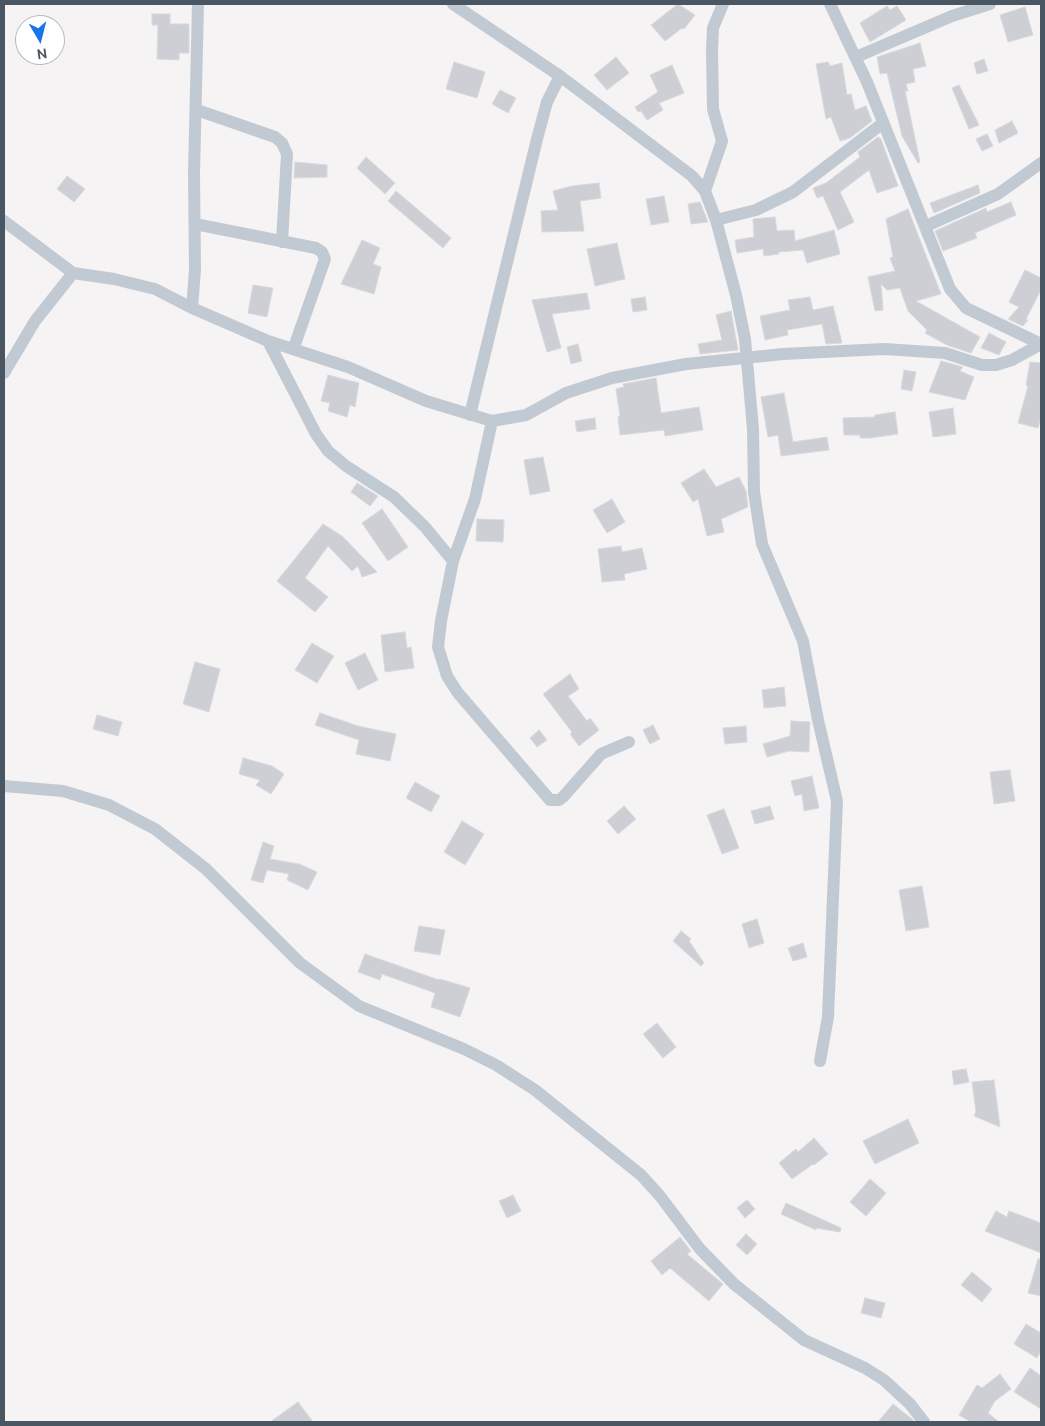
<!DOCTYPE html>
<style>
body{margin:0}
#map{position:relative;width:1045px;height:1426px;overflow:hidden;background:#f5f3f3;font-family:Ubuntu,sans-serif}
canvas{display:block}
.frame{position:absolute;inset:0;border:5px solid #4a5661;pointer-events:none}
.north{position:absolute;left:15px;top:15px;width:50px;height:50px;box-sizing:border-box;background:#fff;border:1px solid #b7bbc0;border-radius:50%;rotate:172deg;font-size:14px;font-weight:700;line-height:20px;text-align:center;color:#4a5661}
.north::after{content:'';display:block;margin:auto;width:18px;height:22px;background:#1a73e8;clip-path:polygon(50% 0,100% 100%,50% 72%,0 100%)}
</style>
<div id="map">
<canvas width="1045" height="1426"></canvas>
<div class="frame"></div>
<div class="north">N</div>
</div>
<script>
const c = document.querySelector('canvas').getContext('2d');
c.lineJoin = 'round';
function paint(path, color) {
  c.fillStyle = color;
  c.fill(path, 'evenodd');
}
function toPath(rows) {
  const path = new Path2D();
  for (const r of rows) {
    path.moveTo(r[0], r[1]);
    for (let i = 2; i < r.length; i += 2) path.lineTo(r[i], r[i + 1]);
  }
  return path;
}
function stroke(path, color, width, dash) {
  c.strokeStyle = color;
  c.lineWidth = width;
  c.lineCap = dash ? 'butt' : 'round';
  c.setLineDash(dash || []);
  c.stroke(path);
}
const building = toPath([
 [678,4,695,15,684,29,682,28,665,41,651,25,678,4],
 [887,6,890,10,897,6,906,20,870,42,860,23,887,6],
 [1025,7,1033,35,1008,42,1000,15,1025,7],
 [152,14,170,14,170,24,189,24,189,53,179,53,179,60,157,59,158,25,152,25,152,14],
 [920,43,926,66,913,69,915,82,906,84,908,91,905,91,920,162,918,163,902,136,887,73,880,74,877,57,920,43],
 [616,57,629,73,607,90,594,75,616,57],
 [984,59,988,71,977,74,974,63,984,59],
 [454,62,485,72,477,98,446,89,454,62],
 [828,62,830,66,842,63,847,95,851,94,855,110,866,106,872,121,850,138,840,141,831,117,826,119,816,64,828,62],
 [672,65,684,93,659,103,663,110,647,120,641,111,638,112,635,107,658,92,650,75,672,65],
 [959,85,979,125,969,129,952,88,959,85],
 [500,90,516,98,508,113,492,104,500,90],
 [1012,121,1018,133,999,143,995,130,1012,121],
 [987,134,993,146,982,151,976,139,987,134],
 [878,137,881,139,898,186,877,193,869,170,840,192,854,222,838,230,823,196,817,198,813,188,826,183,860,157,858,152,878,137],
 [366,157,395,183,385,194,357,168,366,157],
 [295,162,327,165,327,177,294,178,295,162],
 [67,176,85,189,74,202,57,189,67,176],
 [599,183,601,198,580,201,584,231,542,232,541,211,558,210,553,191,572,186,599,183],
 [978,185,980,193,934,213,930,203,978,185],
 [396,191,451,238,443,248,388,201,396,191],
 [664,196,669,222,651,225,646,199,664,196],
 [700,202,708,222,691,224,688,204,700,202],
 [1011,202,1016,215,975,233,977,238,943,251,935,231,986,208,987,212,1011,202],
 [908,209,941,294,916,301,980,337,971,353,947,345,925,333,927,330,908,311,900,288,887,290,881,284,883,310,875,311,868,277,895,271,890,258,893,257,886,219,908,209],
 [775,217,777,231,794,230,795,241,834,230,840,254,807,263,803,250,779,252,779,254,764,256,763,249,737,253,735,240,754,237,753,219,775,217],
 [362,240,380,248,373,264,381,267,374,294,341,284,362,240],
 [617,243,625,279,595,286,587,249,617,243],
 [1025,270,1041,278,1041,290,1026,319,1028,320,1023,326,1008,319,1019,307,1009,302,1025,270],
 [253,285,273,288,267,317,248,313,253,285],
 [587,293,590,309,552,314,561,348,547,352,532,300,587,293],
 [645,297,647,310,633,312,631,299,645,297],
 [810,297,813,310,833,306,842,343,826,344,822,324,787,330,788,335,765,340,760,316,790,310,788,300,810,297],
 [731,311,738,350,700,354,698,344,722,340,716,315,731,311],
 [989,333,1006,342,999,355,981,348,989,333],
 [578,344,582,361,571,364,567,347,578,344],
 [941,361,963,367,960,371,974,377,965,400,929,392,941,361],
 [1030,362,1041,363,1041,418,1038,428,1018,423,1028,386,1026,385,1030,362],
 [904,370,916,372,912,391,901,389,904,370],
 [328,375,359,383,355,407,350,405,347,417,328,411,330,403,321,401,328,375],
 [656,378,661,413,699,407,703,430,665,436,664,430,620,435,618,417,620,416,616,389,624,387,623,384,656,378],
 [784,393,793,442,827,437,829,450,781,456,778,435,768,437,761,397,784,393],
 [953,408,956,434,933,437,929,412,953,408],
 [895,412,898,434,870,438,860,438,860,435,844,435,843,418,875,417,875,415,895,412],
 [595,418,596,429,577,432,575,421,595,418],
 [543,457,550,491,530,495,524,460,543,457],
 [704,469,716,487,739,477,746,491,748,507,721,519,724,532,707,536,698,499,693,502,681,483,704,469],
 [357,483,378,496,370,506,351,492,357,483],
 [612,499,625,522,607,533,593,510,612,499],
 [382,509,408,547,388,561,362,523,382,509],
 [477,519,504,520,503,542,476,541,477,519],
 [323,524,342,536,377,572,362,577,358,566,352,571,328,546,305,578,328,597,315,612,277,581,323,524],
 [621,546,622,552,642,548,647,569,624,574,625,580,602,582,598,549,621,546],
 [405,632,407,648,411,647,414,668,385,672,381,635,405,632],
 [312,643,334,656,317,683,295,670,312,643],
 [365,653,378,680,358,690,345,663,365,653],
 [195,662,220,669,209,712,183,704,195,662],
 [570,674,579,689,568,696,587,721,590,718,599,730,579,746,570,734,572,732,543,694,570,674],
 [784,687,786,706,764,708,762,690,784,687],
 [320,713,358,726,396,734,390,761,356,754,359,740,315,725,320,713],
 [97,715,122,722,118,736,93,729,97,715],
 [791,721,810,722,809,752,789,751,767,757,763,744,790,736,791,721],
 [653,725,660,739,650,744,643,730,653,725],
 [746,726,747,742,725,744,723,728,746,726],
 [539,730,547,740,537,747,530,738,539,730],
 [243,758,272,766,284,774,271,794,256,785,260,780,239,774,243,758],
 [1010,770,1015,801,994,804,990,772,1010,770],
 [812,776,819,808,804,811,802,794,795,796,791,781,812,776],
 [415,782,440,796,431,812,406,798,415,782],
 [624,806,636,819,618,834,607,821,624,806],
 [770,806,774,819,755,824,751,811,770,806],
 [724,809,739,848,722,854,707,815,724,809],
 [462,821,484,834,465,865,444,852,462,821],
 [263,842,274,846,270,859,299,864,317,872,308,890,287,880,289,874,267,870,263,883,251,880,263,842],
 [922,886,929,927,906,931,899,890,922,886],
 [757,919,764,943,749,948,742,924,757,919],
 [419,926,445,930,440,955,414,951,419,926],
 [681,931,691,939,689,941,704,963,701,966,673,941,681,931],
 [803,943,807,957,793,961,788,948,803,943],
 [365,954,439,980,440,979,470,988,460,1017,431,1007,435,993,382,974,380,980,358,972,365,954],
 [657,1023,676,1047,663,1058,643,1034,657,1023],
 [966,1069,969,1082,954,1085,952,1071,966,1069],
 [994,1080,1000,1127,974,1116,976,1112,972,1082,994,1080],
 [908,1119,919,1143,875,1164,863,1141,908,1119],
 [814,1138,828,1154,814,1165,813,1164,792,1179,779,1163,796,1149,798,1152,814,1138],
 [870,1179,886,1193,866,1216,850,1202,870,1179],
 [513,1195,521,1211,507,1218,499,1201,513,1195],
 [747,1200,755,1209,745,1218,737,1208,747,1200],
 [786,1203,841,1228,840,1232,816,1228,816,1230,781,1214,786,1203],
 [996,1211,1007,1217,1009,1211,1041,1223,1041,1253,985,1231,996,1211],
 [746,1234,757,1244,747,1255,736,1245,746,1234],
 [680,1237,691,1251,687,1254,723,1284,709,1301,670,1268,662,1275,651,1261,680,1237],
 [1038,1259,1041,1259,1041,1296,1028,1293,1038,1259],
 [972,1272,992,1289,982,1302,961,1285,972,1272],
 [865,1298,885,1303,881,1318,861,1313,865,1298],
 [1026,1324,1041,1333,1041,1351,1037,1358,1014,1344,1026,1324],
 [1030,1368,1041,1376,1041,1409,1014,1392,1030,1368],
 [1000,1374,1011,1389,995,1401,988,1413,999,1422,971,1422,959,1415,977,1385,982,1388,1000,1374],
 [298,1402,313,1422,270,1422,298,1402],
 [893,1404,912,1419,914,1422,878,1422,893,1404]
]);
const minor = toPath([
 [453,4,560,76,692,176,705,191,716,220,736,295,745,339,753,429,754,492,762,544,803,641,818,720,837,801,828,1017,820,1061],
 [830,4,867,82,950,289,966,308,1041,344],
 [856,57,952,16,990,4],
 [197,110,275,137,282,143,287,154,282,242],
 [705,191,722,141,713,109,712,50,713,28,723,4],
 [716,220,756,210,793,192,883,123],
 [4,221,73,273,114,279,155,289,192,308,268,341,348,367,426,401,492,421,526,415,566,393,612,378,686,364,783,354,884,349,945,353,982,365,996,365,1012,360,1041,344],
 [195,224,316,248,322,252,325,259,294,347],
 [926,226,998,194,1041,163],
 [192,308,195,270,194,173,198,4],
 [268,341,316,434,328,451,346,466,394,497,425,527,453,561],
 [4,373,35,321,73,273],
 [470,415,537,139,547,102,560,76],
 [492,421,475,499,453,561,441,621,438,647,447,676,458,693,550,800,559,800,563,797,601,754,629,742],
 [4,786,63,791,109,805,155,829,206,869,300,963,359,1006,464,1049,496,1065,535,1090,641,1175,660,1196,700,1249,734,1284,804,1340,865,1368,884,1380,910,1404,924,1422]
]);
paint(building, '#cdcfd5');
stroke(building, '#d7d9de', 1);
stroke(minor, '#c1cad2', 12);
</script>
